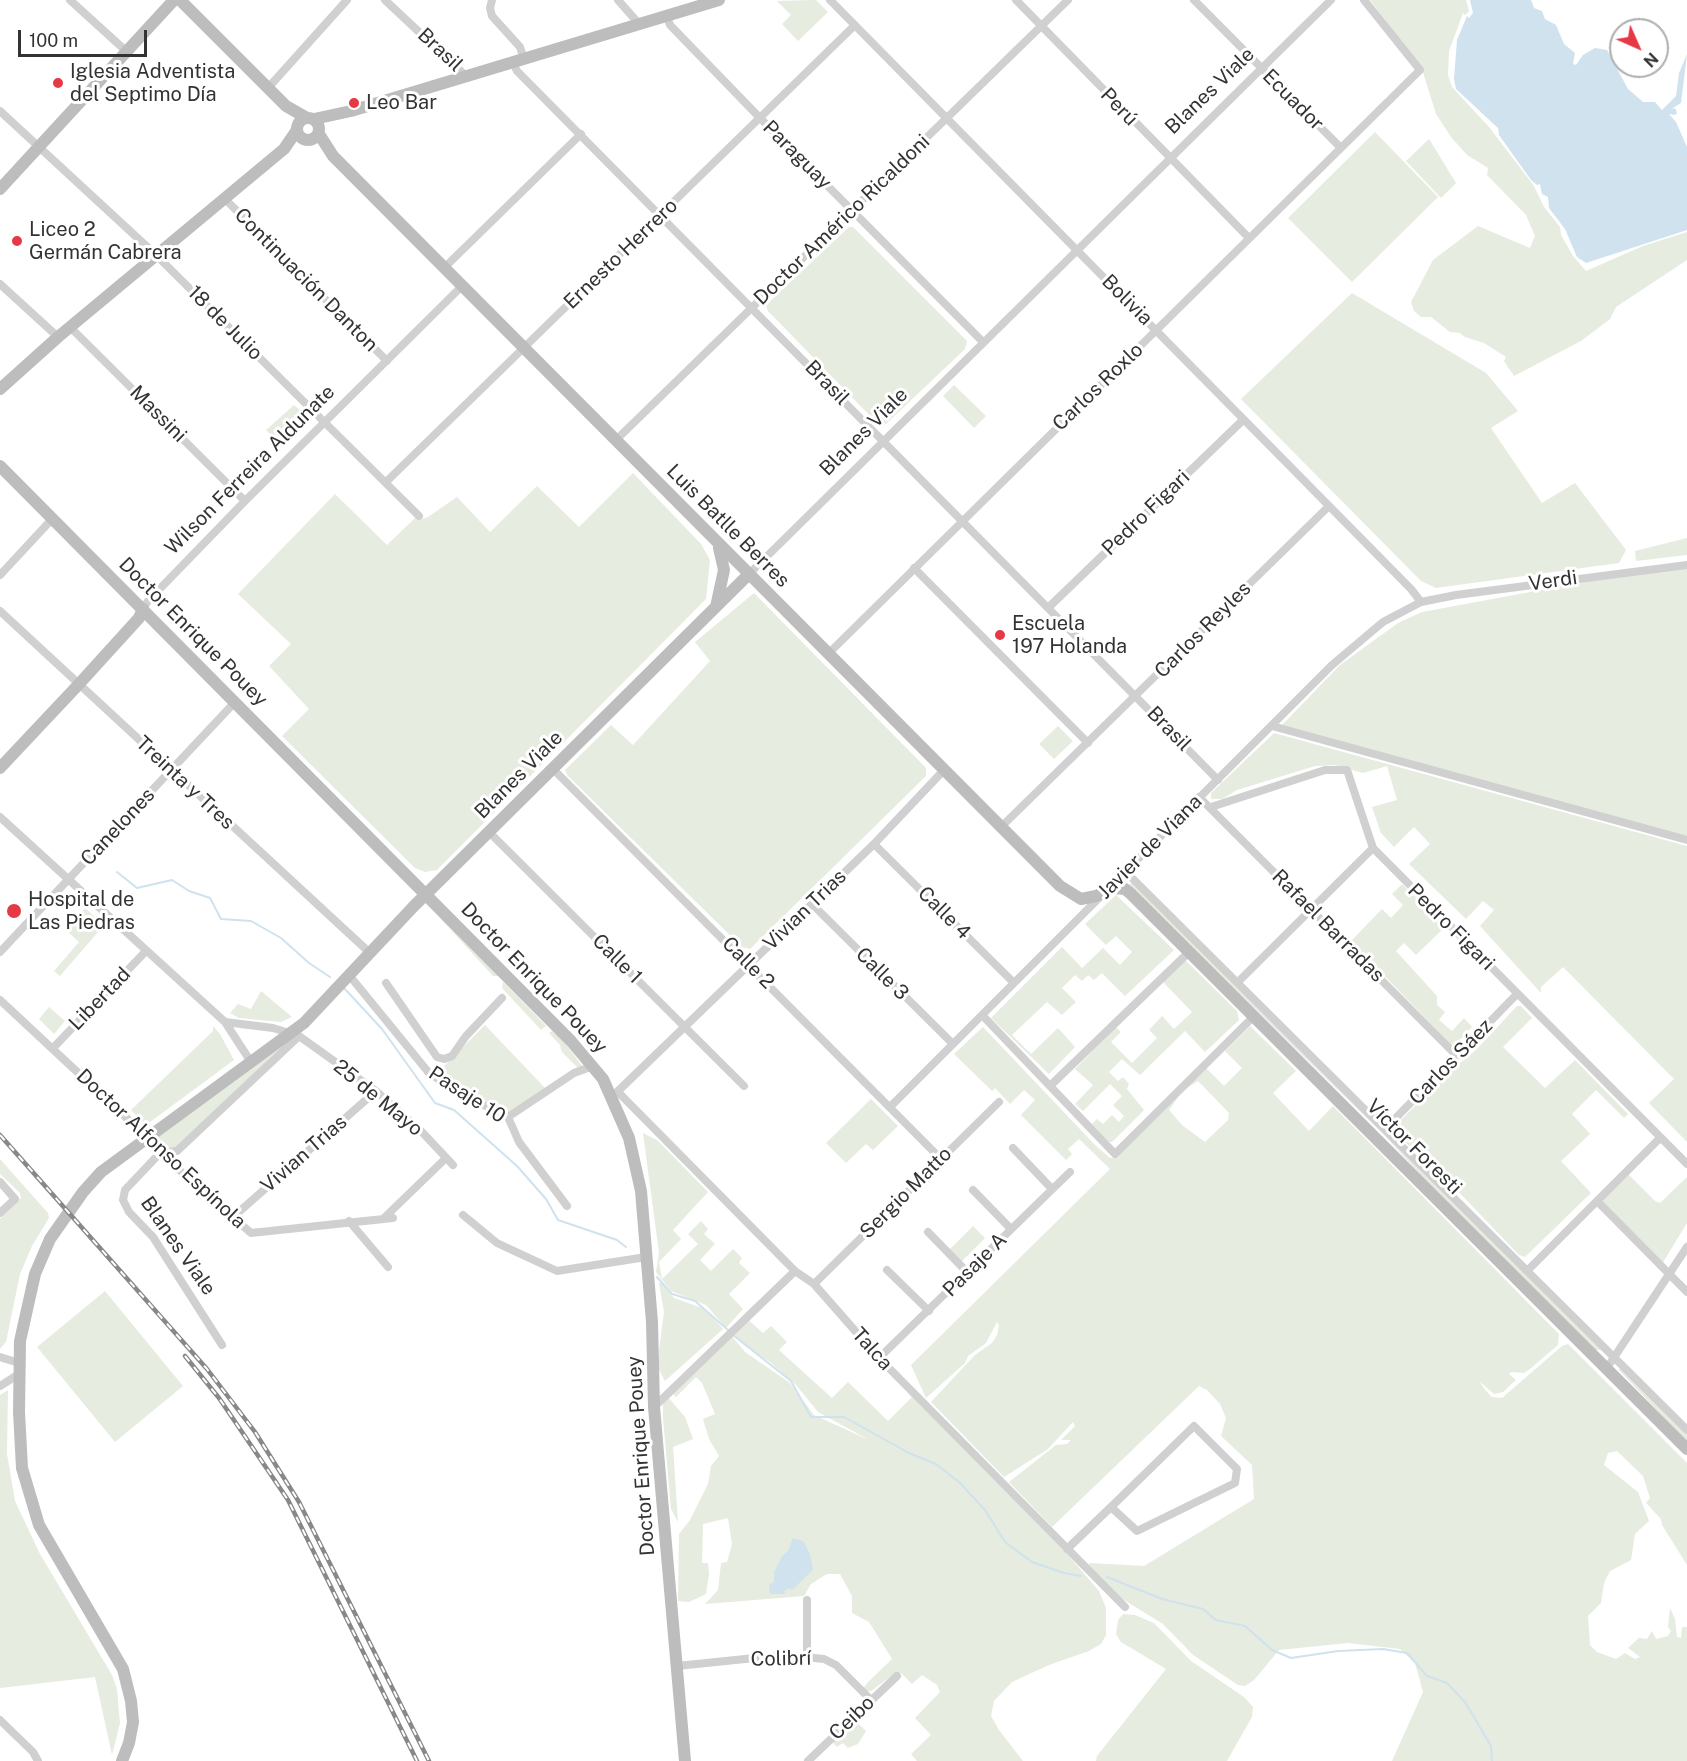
<!DOCTYPE html>
<meta charset="utf-8">
<style>
body{margin:0}
#map{position:relative;width:1687px;height:1761px;overflow:hidden;background:#fff;font-family:"Public Sans",sans-serif}
canvas{display:block}
.north{position:absolute;left:1609px;top:18px;width:60px;height:60px;box-sizing:border-box;background:#fff;border:2px solid #adadad;border-radius:50%;rotate:135deg;font-size:16px;font-weight:700;line-height:24px;text-align:center;color:#333}
.north::after{content:'';display:block;margin:auto;width:21px;height:27px;background:#e63946;clip-path:polygon(50% 0,100% 100%,50% 72%,0 100%)}
.scale{position:absolute;left:18px;top:30px;width:129px;height:27px;box-sizing:border-box;border:3px solid #333;border-top:0;padding-left:8px;font-size:18px;line-height:21px;white-space:nowrap;color:#333;-webkit-text-stroke:4px #fff;paint-order:stroke}
</style>
<div id="map">
<canvas width="1687" height="1761"></canvas>
<div class="north">N</div>
<div class="scale">100 m</div>
</div>
<script>
const c = document.querySelector('canvas').getContext('2d');
c.lineJoin = 'round';
function paint(path, color) {
  c.fillStyle = color;
  c.fill(path, 'evenodd');
}
function toPath(rows) {
  const path = new Path2D();
  for (const r of rows) {
    if (r.length === 3) {
      path.moveTo(r[0] + r[2], r[1]);
      path.arc(r[0], r[1], r[2], 0, 2 * Math.PI);
      continue;
    }
    path.moveTo(r[0], r[1]);
    for (let i = 2; i < r.length; i += 2) path.lineTo(r[i], r[i + 1]);
  }
  return path;
}
function stroke(path, color, width, dash) {
  c.strokeStyle = color;
  c.lineWidth = width;
  c.lineCap = dash ? 'butt' : 'round';
  c.setLineDash(dash || []);
  c.stroke(path);
}
function write(font, color, halo, rows, align = 'center') {
  c.font = font + ' "Public Sans",sans-serif';
  c.lineWidth = 6;
  c.setLineDash([]);
  c.textBaseline = 'middle';
  c.strokeStyle = halo;
  c.fillStyle = color;
  for (const [text, x, y, turn = 0] of rows) {
    c.save();
    c.translate(x, y);
    c.rotate((+turn || 0) * Math.PI / 180);
    c.textAlign = isNaN(turn) ? turn : align;
    if (halo) c.strokeText(text, 0, 0);
    c.fillText(text, 0, 0);
    c.restore();
  }
}
const green = toPath([
 [816,0,828,12,798,41,782,24,791,15,777,1],
 [1370,0,1466,0,1469,11,1465,15,1463,13,1449,51,1448,75,1452,87,1489,127,1534,186,1544,207,1560,227,1561,235,1573,256,1586,271,1643,246,1687,232,1687,260,1616,307,1610,319,1581,341,1514,376,1504,361,1506,357,1484,343,1465,337,1460,333,1450,332,1431,317,1421,317,1414,311,1411,302,1433,260,1478,226,1530,248,1535,236,1526,215,1487,175,1488,168,1467,155,1451,137,1436,114,1422,69],
 [1375,132,1438,197,1352,282,1288,218],
 [1429,139,1456,183,1441,198,1406,161],
 [849,227,853,227,967,341,965,349,886,424,880,426,768,311,766,305],
 [1352,293,1486,373,1518,411,1491,428,1542,503,1575,483,1626,550,1619,563,1436,588,1421,581,1241,399],
 [954,385,986,416,974,428,943,396],
 [294,405,309,418,309,423,283,446,266,430],
 [633,473,701,544,710,560,706,599,437,870,425,872,415,868,282,736,309,709,269,666,291,644,238,594,335,494,387,545,416,517,419,520,428,517,457,497,490,532,537,486,579,527],
 [1687,538,1687,555,1636,561,1635,551],
 [1687,563,1687,836,1281,726,1340,665,1398,623,1422,612],
 [754,593,926,768,926,776,750,949,742,947,568,776,565,770,611,725,633,745,710,661,695,642],
 [1058,726,1073,741,1054,759,1039,744],
 [1274,733,1687,846,1687,1142,1649,1103,1674,1079,1563,967,1541,987,1541,993,1480,926,1494,910,1483,901,1466,919,1409,864,1430,844,1414,827,1394,847,1381,833,1372,807,1397,800,1387,766,1363,773,1335,765,1315,766,1237,790,1222,799,1211,799,1211,793],
 [1131,881,1602,1346,1600,1350,1596,1350,1421,1175,1385,1136,1130,887],
 [1402,884,1445,927,1416,955,1404,943,1396,951,1437,996,1437,1005,1445,1012,1439,1020,1452,1031,1464,1018,1472,1027,1453,1047,1351,941,1382,909,1391,918,1403,905,1392,894],
 [1116,895,1174,950,1125,996,1102,973,1094,980,1088,975,1082,981,1075,975,1062,988,1076,1002,1062,1015,1047,1002,1012,1035,1031,1054,1058,1028,1075,1047,1049,1074,991,1018,1062,947,1082,968,1103,948,1120,965,1132,952,1116,936,1106,945,1085,924],
 [430,907,499,976,493,976],
 [85,908,104,925,60,976,54,971,79,942,66,930],
 [1185,960,1237,1011,1239,1020,1205,1052,1185,1031,1140,1075,1122,1059,1109,1072,1118,1081,1123,1077,1129,1084,1127,1089,1144,1110,1112,1142,1109,1142,1092,1124,1097,1119,1103,1124,1112,1115,1119,1122,1124,1116,1113,1105,1122,1096,1110,1084,1083,1111,1075,1104,1093,1085,1075,1069,1116,1027,1121,1032,1111,1042,1132,1063,1157,1038,1149,1030,1162,1016,1174,1029,1192,1012,1163,982],
 [503,982,528,1007,546,1026,541,1030,502,988],
 [261,991,292,1017,281,1022,239,1018,230,1013,238,1004,251,1009],
 [1517,1006,1521,1006,1532,1018,1503,1047,1545,1088,1575,1060,1628,1114,1624,1118,1596,1090,1572,1114,1590,1134,1561,1161,1591,1193,1525,1257,1519,1255,1451,1184,1393,1131,1395,1126,1449,1072,1476,1050],
 [49,1007,65,1021,54,1034,39,1019],
 [485,1025,546,1089,509,1113,434,1076],
 [213,1026,220,1034,234,1060,146,1125,131,1110,213,1031],
 [1250,1026,1296,1071,1273,1093,1309,1131,1333,1106,1559,1334,1558,1345,1531,1368,1524,1373,1511,1372,1509,1374,1516,1380,1503,1392,1494,1394,1479,1381,1486,1391,1492,1397,1502,1398,1562,1346,1568,1344,1687,1463,1687,1565,1662,1525,1661,1519,1646,1503,1650,1498,1643,1476,1617,1451,1608,1453,1604,1465,1638,1492,1649,1521,1635,1534,1631,1560,1610,1571,1604,1583,1601,1603,1588,1616,1590,1645,1597,1652,1616,1659,1625,1653,1635,1659,1640,1657,1628,1648,1639,1638,1647,1639,1652,1631,1656,1639,1668,1636,1671,1631,1668,1627,1670,1608,1675,1619,1677,1637,1681,1638,1682,1627,1687,1627,1687,1761,1392,1761,1423,1692,1415,1663,1400,1649,1348,1643,1279,1650,1254,1680,1245,1686,1238,1685,1193,1655,1163,1624,1111,1592,1087,1566,1090,1563,1144,1566,1254,1499,1252,1465,1221,1436,1226,1418,1220,1404,1207,1390,1199,1386,1052,1527,1009,1482,1056,1445,1067,1444,1071,1440,1061,1440,1075,1426,1073,1422,1048,1449,1004,1477,931,1402,975,1355,992,1343,997,1335,999,1326,997,1322,986,1343,968,1356,965,1363,926,1398,911,1365,1110,1169,1079,1139,1068,1149,1072,1154,1066,1160,1021,1115,1035,1100,1024,1090,1010,1104,995,1088,992,1091,954,1054,983,1027,1096,1146,1110,1158,1116,1157,1179,1096,1169,1110,1182,1125,1205,1142,1228,1120,1229,1113,1198,1081,1184,1090,1206,1068,1224,1086,1242,1068,1225,1051],
 [552,1031,561,1038,583,1067,578,1068,562,1052,560,1045,549,1033],
 [288,1040,178,1148,171,1150,160,1144,158,1137],
 [871,1099,898,1126,873,1150,866,1144,846,1163,826,1143],
 [643,1133,657,1140,708,1192,673,1230,681,1239,659,1262,662,1279,698,1244,688,1234,701,1221,708,1229,704,1234,715,1244,700,1260,711,1271,733,1249,742,1258,739,1263,750,1273,729,1294,743,1309,726,1328,706,1305,671,1291,656,1272,659,1253],
 [0,1159,48,1213,49,1218,32,1246,20,1274,6,1342,0,1349,0,1219,21,1198,20,1193,0,1174],
 [1624,1170,1655,1201,1660,1203,1687,1177,1687,1223,1662,1264,1597,1196],
 [973,1226,985,1238,960,1263,948,1251],
 [661,1282,674,1298,705,1309,723,1329,665,1381,657,1366,664,1312,659,1283],
 [105,1291,183,1386,115,1442,37,1347],
 [746,1318,763,1333,771,1326,787,1342,779,1350,832,1398,848,1382,888,1421,912,1397,1068,1555,1099,1591,1106,1608,1106,1635,1101,1644,1089,1651,1049,1665,1012,1682,994,1701,991,1716,999,1730,1023,1761,917,1761,911,1754,931,1735,915,1718,940,1692,937,1685,922,1675,912,1684,901,1673,894,1674,871,1691,864,1692,863,1689,868,1682,892,1659,869,1622,852,1613,852,1596,840,1574,827,1574,811,1584,804,1596,705,1604,718,1590,721,1563,727,1562,732,1544,728,1518,703,1524,702,1563,708,1563,709,1574,706,1594,689,1602,678,1601,679,1534,690,1520,708,1484,711,1466,719,1456,709,1439,703,1419,715,1414,702,1383,696,1377,676,1397,671,1392,731,1335,745,1352,790,1383,814,1415,869,1440,818,1412,796,1385,770,1362,745,1346,732,1332],
 [1618,1369,1621,1369,1687,1435,1687,1442],
 [8,1390,7,1454,15,1501,40,1554,112,1675,117,1689,120,1723,112,1755,95,1677,0,1688,0,1395],
 [668,1397,685,1417,693,1439,673,1447,678,1522,671,1509,663,1418,663,1404],
 [1123,1614,1135,1615,1154,1623,1191,1661,1244,1697,1253,1707,1252,1717,1227,1761,1096,1761,1097,1756,1166,1669,1121,1642,1116,1634,1118,1620],
 [851,1716,866,1731,858,1744,848,1748,843,1743,837,1747,828,1738]
]);
const water = toPath([
 [1470,0,1531,0,1534,8,1542,11,1545,19,1556,25,1564,44,1575,53,1573,64,1576,65,1583,55,1595,48,1607,50,1628,89,1643,102,1655,102,1662,110,1676,96,1679,73,1687,54,1681,103,1671,109,1675,108,1677,113,1675,115,1669,114,1676,122,1687,147,1687,230,1586,263,1577,257,1565,229,1549,208,1548,197,1542,194,1540,184,1537,185,1531,180,1499,135,1498,128,1456,89,1454,79,1457,40,1467,16,1469,18,1473,13],
 [793,1538,803,1541,810,1554,813,1570,792,1590,789,1588,784,1591,785,1594,770,1594,769,1585,774,1582,774,1572,782,1556,788,1551]
]);
const stream = toPath([
 [117,872,137,888,172,880,189,891,210,898,221,919,251,921,281,938,309,963,330,977],
 [344,988,382,1029,435,1103,454,1110,517,1166,546,1199,558,1220,617,1240,626,1247],
 [657,1277,672,1294,695,1301,728,1330],
 [733,1335,791,1381,811,1417,844,1417,909,1453,936,1464,960,1483,985,1510,1005,1542,1032,1562,1064,1573,1081,1576],
 [1107,1577,1162,1599,1203,1609,1216,1620,1245,1626,1272,1650,1291,1658,1338,1651,1383,1649,1407,1653,1427,1676,1447,1683,1465,1702,1491,1746,1492,1761]
]);
const street = toPath([
 [70,0,126,51],
 [385,0,467,77],
 [492,0,490,8,492,16,520,47,524,59],
 [618,0,640,25],
 [830,0,1411,589,1421,602],
 [1016,0,1249,238],
 [1194,0,1341,148],
 [667,17,670,25,759,117,982,341],
 [513,63,517,71,1218,780],
 [268,88,347,0],
 [0,111,156,255,419,516],
 [225,199,387,361],
 [444,268,581,134],
 [0,284,58,337],
 [70,327,245,501],
 [616,440,1068,0],
 [386,482,855,25],
 [914,568,1088,743],
 [0,575,53,518],
 [748,575,1331,0],
 [1049,607,1243,420],
 [143,609,148,601,245,501,462,286],
 [0,611,370,953],
 [828,654,1420,70,1364,0],
 [1272,726,1687,840],
 [553,769,941,1159],
 [1199,797,1457,1056],
 [1211,807,1325,770,1347,770,1373,848,1687,1164],
 [0,817,225,1022,251,1062],
 [1000,828,1328,507],
 [489,832,744,1086],
 [874,844,1014,983],
 [1126,872,1687,1430],
 [812,904,953,1044],
 [0,952,235,702],
 [349,975,429,1073,467,1097,508,1117,519,1142,567,1206],
 [1238,982,1373,848],
 [386,983,437,1057,444,1059,452,1056,466,1036,502,998],
 [0,1000,147,1137,160,1153,251,1233,393,1218],
 [983,1016,1115,1154,1255,1015],
 [299,1036,376,1091,422,1132,453,1165],
 [54,1047,146,951],
 [1051,1085,1189,952],
 [618,1092,795,1271,814,1284,879,1358,1125,1607],
 [615,1094,874,844,944,770],
 [891,1106,1332,665,1383,622,1421,602,1456,595,1687,565],
 [508,1117,574,1073,593,1066],
 [1385,1129,1517,994],
 [1013,1148,1052,1189],
 [0,1182,15,1199,0,1213],
 [973,1190,1011,1229],
 [1597,1201,1687,1292],
 [463,1215,497,1243,557,1271,646,1257],
 [232,1218,376,1091],
 [383,1219,446,1158],
 [349,1221,388,1267],
 [928,1232,967,1272],
 [887,1270,929,1311],
 [1528,1270,1660,1138],
 [814,1284,999,1102],
 [222,1345,153,1237,129,1212,123,1200,125,1190,160,1153,177,1151,299,1036,273,1028,225,1022],
 [0,1357,19,1363],
 [879,1358,1070,1172],
 [1611,1362,1687,1247],
 [0,1386,19,1374],
 [654,1407,795,1271],
 [1067,1549,1111,1507,1194,1426,1237,1469,1235,1483,1137,1531,1111,1507],
 [807,1600,807,1656],
 [677,1666,784,1655,824,1659,836,1665,870,1699],
 [0,1720,33,1752,38,1761],
 [808,1761,897,1676]
]);
const secondary = toPath([
 [180,0,286,106,307,118],
 [308,129,11],
 [314,119,351,111,719,0],
 [319,134,333,156,1060,886,1081,899,1096,896,1114,888,1125,889,1130,893,1687,1449],
 [0,189,174,0],
 [0,389,58,337,284,149,297,130],
 [0,466,571,1041,603,1079,629,1138,641,1191,652,1322,654,1407,685,1761],
 [716,607,724,570,719,548],
 [0,768,79,684,139,618,143,609],
 [122,1761,129,1743,133,1722,131,1701,123,1669,39,1525,22,1468,19,1412,20,1341,35,1274,50,1239,83,1192,101,1172,304,1023,414,906,748,575]
]);
const rail = toPath([
 [0,1135,207,1369,255,1432,299,1502,429,1761],
 [185,1356,219,1398,288,1500,417,1761]
]);
const markers = [
 [58,83,6,"#e63946"],
 [354,103,6,"#e63946"],
 [17,241,6,"#e63946"],
 [1000,635,6,"#e63946"],
 [14,911,8,"#e63946"]
];
const streetNames = [
 ["Brasil",440,50,43],
 ["Blanes Viale",1210,91,-44],
 ["Ecuador",1293,100,45],
 ["Perú",1119,107,46],
 ["Paraguay",797,155,45],
 ["Doctor Américo Ricaldoni",842,220,-44],
 ["Ernesto Herrero",621,254,-44],
 ["Continuación Danton",306,280,45],
 ["Bolivia",1127,300,45],
 ["18 de Julio",225,323,45],
 ["Brasil",827,383,46],
 ["Carlos Roxlo",1098,387,-44],
 ["Massini",158,414,45],
 ["Blanes Viale",864,432,-45],
 ["Wilson Ferreira Aldunate",250,470,-45],
 ["Pedro Figari",1146,513,-44],
 ["Luis Batlle Berres",728,526,45],
 ["Verdi",1553,581,-8],
 ["Carlos Reyles",1203,630,-45],
 ["Doctor Enrique Pouey",193,632,45],
 ["Brasil",1169,729,46],
 ["Blanes Viale",519,775,-45],
 ["Treinta y Tres",185,783,43],
 ["Canelones",118,827,-47],
 ["Javier de Viana",1150,847,-45],
 ["Vivian Trias",805,910,-44],
 ["Calle 4",944,913,45],
 ["Rafael Barradas",1328,926,45],
 ["Pedro Figari",1451,927,45],
 ["Calle 1",617,959,45],
 ["Calle 2",748,963,45],
 ["Calle 3",882,974,45],
 ["Doctor Enrique Pouey",534,978,46],
 ["Libertad",100,999,-46],
 ["Carlos Sáez",1451,1062,-46],
 ["Pasaje 10",467,1095,33],
 ["25 de Mayo",378,1098,39],
 ["Víctor Foresti",1414,1147,45],
 ["Doctor Alfonso Espínola",161,1149,43],
 ["Vivian Trias",304,1154,-41],
 ["Sergio Matto",906,1193,-45],
 ["Blanes Viale",178,1246,55],
 ["Pasaje A",975,1265,-45],
 ["Talca",872,1349,48],
 ["Doctor Enrique Pouey",641,1456,-94],
 ["Colibrí",781,1659,-1],
 ["Ceibo",852,1718,-44]
];
const poiNames = [
 ["Iglesia Adventista",70,72],
 ["del Septimo Día",70,95],
 ["Leo Bar",366,103],
 ["Liceo 2",29,230],
 ["Germán Cabrera",29,253],
 ["Escuela",1012,624],
 ["197 Holanda",1012,647],
 ["Hospital de",28,900],
 ["Las Piedras",28,923]
];
paint(green, '#e6ecdf');
paint(water, '#cfe2ee');
stroke(stream, '#cfe2ee', 2);
stroke(street, '#d0d0d0', 8);
stroke(secondary, '#bdbdbd', 12);
stroke(rail, '#888', 4.5);
stroke(rail, '#fff', 2, [7]);
for (const [x, y, r, color] of markers) {
  const dot = new Path2D();
  dot.arc(x, y, r, 0, 2 * Math.PI);
  c.fillStyle = color;
  c.fill(dot);
  stroke(dot, '#fff', 2);
}
write('20px', '#333', '#fff', streetNames);
write('20px', '#333', '#fff', poiNames, 'left');
</script>
